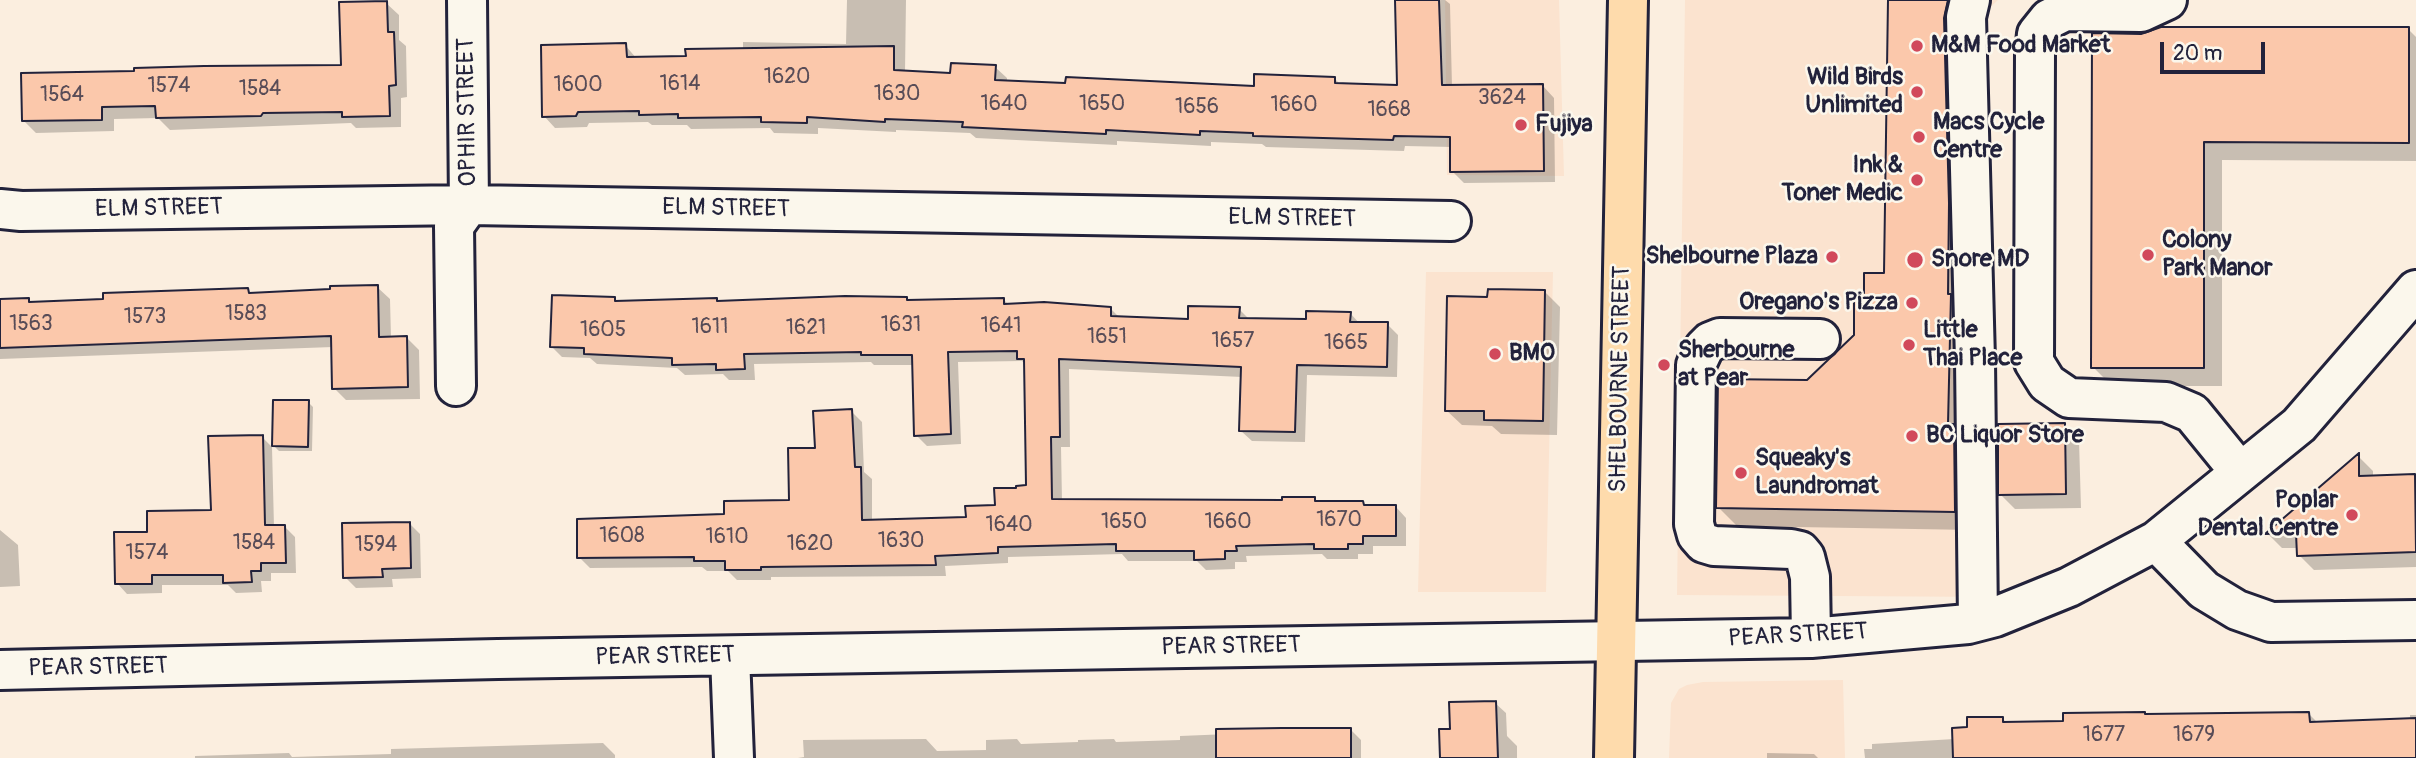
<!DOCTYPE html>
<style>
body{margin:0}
#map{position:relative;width:2416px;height:758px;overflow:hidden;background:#fbeedf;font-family:Pangolin,sans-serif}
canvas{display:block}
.scale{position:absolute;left:2160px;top:42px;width:105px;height:32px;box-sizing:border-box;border:4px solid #22223b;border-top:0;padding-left:9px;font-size:21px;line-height:24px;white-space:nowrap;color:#22223b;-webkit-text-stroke:5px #fbf7ec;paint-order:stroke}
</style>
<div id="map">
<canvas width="2416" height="758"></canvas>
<div class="scale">20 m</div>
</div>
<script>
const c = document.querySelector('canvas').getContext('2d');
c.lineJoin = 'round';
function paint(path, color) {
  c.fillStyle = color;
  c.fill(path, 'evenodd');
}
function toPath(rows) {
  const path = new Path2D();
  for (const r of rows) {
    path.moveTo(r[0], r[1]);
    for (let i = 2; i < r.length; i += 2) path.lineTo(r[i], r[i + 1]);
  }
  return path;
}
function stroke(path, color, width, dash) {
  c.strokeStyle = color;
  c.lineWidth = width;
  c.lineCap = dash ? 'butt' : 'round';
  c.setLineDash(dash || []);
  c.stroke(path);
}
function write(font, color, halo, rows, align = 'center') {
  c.font = font + ' Pangolin,sans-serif';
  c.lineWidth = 5;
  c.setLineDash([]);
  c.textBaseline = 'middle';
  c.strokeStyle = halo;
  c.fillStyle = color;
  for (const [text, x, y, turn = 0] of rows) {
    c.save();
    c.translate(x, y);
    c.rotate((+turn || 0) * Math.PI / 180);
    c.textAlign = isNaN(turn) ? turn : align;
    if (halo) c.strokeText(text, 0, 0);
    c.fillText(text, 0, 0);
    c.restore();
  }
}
const built = toPath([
 [1445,0,1559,0,1564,176,1447,175],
 [1685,0,1998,0,1980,17,1995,597,1677,595],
 [1426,272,1553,272,1546,592,1418,592],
 [1843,680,1845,758,1669,758,1671,703,1679,689,1687,685,1703,682]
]);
const shadow = toPath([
 [847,0,906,0,905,72,952,74,995,67,1007,78,1007,82,1256,87,1334,78,1340,84,1399,86,1397,0,1445,0,1450,4,1452,87,1543,86,1554,98,1555,182,1464,183,1452,171,1452,147,1405,146,1404,151,1266,147,1262,144,1211,142,1211,146,1117,141,1117,145,976,138,970,133,896,130,896,132,818,128,818,134,774,133,770,128,691,129,687,125,652,125,648,122,589,123,587,127,555,128,544,116,625,45,637,59,688,58,743,50,743,42,846,44],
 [1890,0,1970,0,1973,530,1737,526,1718,507,1808,382,1856,336,1865,295,1885,275],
 [386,3,399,15,399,40,406,46,407,97,401,98,401,127,356,128,351,123,170,130,158,118,114,119,114,131,36,133,23,120,23,74,343,67],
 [2408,29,2416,37,2416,161,2222,160,2222,386,2112,386,2093,367,2094,35],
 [377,287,390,299,391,338,407,338,419,350,420,399,346,400,334,388,333,347,0,359,0,301,28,300,31,304,247,290,252,295],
 [1545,292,1560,307,1557,435,1501,434,1492,426,1462,425,1446,410,1489,298],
 [614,299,619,303,716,300,720,303,906,299,909,302,1004,300,1009,305,1111,309,1120,318,1189,321,1239,309,1250,320,1308,321,1350,313,1360,324,1387,324,1398,335,1397,377,1307,375,1305,442,1252,441,1241,431,1242,377,1069,369,1070,447,1061,447,1062,501,1283,502,1314,498,1318,502,1363,502,1367,507,1396,507,1406,518,1406,546,1373,546,1373,554,1358,554,1358,559,1327,559,1322,554,1246,556,1247,562,1235,562,1235,569,1206,570,1197,561,1128,561,1122,554,1008,557,1008,563,945,566,946,576,771,577,771,580,737,580,728,571,707,571,702,567,590,568,579,557,726,516,791,502,816,449,851,411,862,422,864,472,872,479,872,521,967,519,996,507,1027,487,1026,365,1022,361,958,362,961,444,927,446,916,435,914,365,874,365,871,362,754,364,755,380,729,380,723,374,685,375,677,368,597,364,590,358,562,357,551,346],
 [308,402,313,407,312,451,279,451,274,446],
 [2064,424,2079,440,2081,508,2015,509,2000,494],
 [262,437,272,447,274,527,284,526,295,537,296,573,271,573,271,581,261,581,262,592,236,593,228,585,162,585,162,593,127,594,117,583,149,533,212,512],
 [2358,456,2373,471,2373,478,2416,478,2416,567,2314,570,2299,555,2299,548,2282,548,2268,534],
 [409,523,420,534,421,578,392,579,393,587,356,588,345,577],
 [0,530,18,545,20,586,0,587],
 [1495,703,1506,713,1507,736,1517,746,1517,758,1442,758,1452,731],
 [2309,714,2318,723,2410,720,2410,715,2416,715,2416,758,1865,758,1864,749,1872,749,1872,744,1954,739,1969,729,2002,718,2008,724],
 [1350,729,1361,740,1361,758,798,758,804,757,803,740,926,739,937,751,986,750,986,740,1017,739,1021,744,1078,742,1078,740,1114,739,1116,742,1180,740,1180,736],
 [603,743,615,755,615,758,656,758,195,758,195,756,289,753,292,757,391,754,391,749],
 [1767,753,1814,754,1818,758,1767,758]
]);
const building = toPath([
 [1395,0,1439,0,1442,85,1543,84,1544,171,1450,172,1450,137,1394,136,1393,140,1253,136,1253,133,1200,131,1200,135,1106,130,1106,134,962,127,963,122,885,119,885,122,807,117,807,123,761,122,761,117,678,118,678,114,639,115,639,111,578,112,576,116,542,117,541,45,626,43,627,57,686,56,685,49,894,46,894,70,950,73,951,63,996,65,995,80,1065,83,1066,77,1254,86,1254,74,1335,77,1335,83,1397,85,1395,0],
 [1888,0,1948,0,1944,18,1949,203,1948,294,1951,294,1948,424,1954,424,1955,512,1716,508,1718,379,1807,380,1854,335,1854,293,1864,293,1864,273,1884,273,1888,0],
 [387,1,388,32,394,32,396,85,389,86,390,116,342,117,342,112,263,113,261,116,156,118,155,106,102,107,102,120,22,121,21,73,134,71,134,68,204,66,341,65,339,2,387,1],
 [2161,27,2409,27,2409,143,2204,142,2204,368,2091,368,2092,33,2141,34,2161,27],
 [378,285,379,337,407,336,408,387,332,389,331,336,0,348,0,299,29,298,29,302,103,299,103,293,248,288,249,293,330,289,330,286,378,285],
 [1488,289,1545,290,1543,421,1484,420,1484,411,1445,411,1447,296,1487,297,1488,289],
 [552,295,615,297,615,301,717,298,717,301,845,296,907,297,907,300,1004,298,1004,304,1044,302,1111,307,1111,316,1188,319,1188,306,1240,307,1239,318,1306,319,1306,311,1351,312,1350,322,1388,322,1387,367,1297,365,1295,432,1239,431,1241,367,1059,359,1060,437,1051,437,1052,499,1282,500,1282,497,1315,497,1315,501,1363,501,1364,505,1396,505,1396,536,1363,536,1363,544,1348,544,1348,549,1314,549,1314,544,1236,546,1237,551,1225,551,1225,559,1194,560,1194,551,1116,551,1116,544,998,547,998,553,935,556,936,565,761,567,761,570,725,570,725,561,694,561,694,557,577,558,577,519,724,514,724,501,789,500,788,448,815,448,813,411,852,409,855,467,861,467,862,520,966,517,965,506,995,505,994,488,1016,488,1016,486,1026,485,1024,359,1017,359,1017,351,948,352,951,434,914,436,912,355,861,355,861,352,744,354,745,369,716,370,716,364,672,365,672,358,584,354,584,348,550,347,552,295],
 [273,400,309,400,308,447,272,446,273,400],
 [2065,423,2066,494,1998,495,1998,424,2065,423],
 [263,435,265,525,285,525,286,563,261,563,261,571,251,571,252,582,223,583,223,575,152,575,152,584,115,584,114,532,147,532,147,511,211,510,208,436,263,435],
 [2359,453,2359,476,2415,474,2416,552,2297,556,2296,533,2265,534,2359,453],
 [410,522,411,568,382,569,383,577,343,578,342,523,410,522],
 [1496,701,1498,758,1440,758,1439,729,1450,729,1449,702,1496,701],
 [2145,712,2145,714,2309,712,2310,722,2416,718,2416,758,1953,758,1952,728,1967,727,1967,717,2003,717,2003,722,2063,721,2063,713,2145,712],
 [1282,728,1351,728,1351,758,1216,758,1216,729,1282,728]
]);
const minor = toPath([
 [1970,0,1966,17,1975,360,1978,621],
 [2167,0,2141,12,2065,11,2049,19,2037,34,2035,52,2034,362,2047,383,2069,398,2166,402,2192,413,2240,472],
 [0,209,21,211,469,205,1451,221],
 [456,386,454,226,469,205,467,0],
 [2156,541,2204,590,2237,610,2271,622,2416,620],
 [1811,638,1810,577,1805,557,1800,551,1791,549,1714,546,1704,543,1697,535,1694,524,1696,365,1704,348,1710,342,1720,338,1820,339],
 [730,656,734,758],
 [0,670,498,659,1811,638,1968,624,1995,617,2069,587,2156,541,2299,425,2416,290]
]);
const major = toPath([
 [1614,758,1628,0]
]);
const markers = [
 [1917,46,7,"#d1495b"],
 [1917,92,7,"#d1495b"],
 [1521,125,7,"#d1495b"],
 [1919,137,7,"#d1495b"],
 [1917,180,7,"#d1495b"],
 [2148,255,7,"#d1495b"],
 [1832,257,7,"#d1495b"],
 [1915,260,9,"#d1495b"],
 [1912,303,7,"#d1495b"],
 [1909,345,7,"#d1495b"],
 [1495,354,7,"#d1495b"],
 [1664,365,7,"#d1495b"],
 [1912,436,7,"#d1495b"],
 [1741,473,7,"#d1495b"],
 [2352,515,7,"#d1495b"]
];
const numberNames = [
 ["1620",787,78],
 ["1614",680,85],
 ["1600",578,86],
 ["1574",169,87],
 ["1584",260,90],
 ["1630",897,95],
 ["1564",62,96],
 ["3624",1502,99],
 ["1640",1004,105],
 ["1650",1102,105],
 ["1660",1294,106],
 ["1656",1197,108],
 ["1668",1389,111],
 ["1583",246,315],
 ["1573",145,318],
 ["1563",31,325],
 ["1631",901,326],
 ["1641",1001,327],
 ["1611",710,328],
 ["1621",806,329],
 ["1605",603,331],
 ["1651",1107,338],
 ["1657",1233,342],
 ["1665",1346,344],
 ["1670",1339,521],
 ["1650",1124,523],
 ["1660",1228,523],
 ["1640",1009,526],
 ["1608",622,537],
 ["1610",727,538],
 ["1630",901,542],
 ["1584",254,544],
 ["1620",810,545],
 ["1594",376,546],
 ["1574",147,554],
 ["1677",2104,736],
 ["1679",2194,736]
];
const poiNames = [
 ["M&M Food Market",1931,46],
 ["Wild Birds",1903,78,"right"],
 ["Unlimited",1903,106,"right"],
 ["Macs Cycle",1933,123],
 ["Centre",1933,151],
 ["Fujiya",1535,125],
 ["Ink &",1903,166,"right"],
 ["Toner Medic",1903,194,"right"],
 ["Colony",2162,241],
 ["Park Manor",2162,269],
 ["Shelbourne Plaza",1818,257,"right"],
 ["Snore MD",1931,260],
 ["Oregano's Pizza",1898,303,"right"],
 ["Little",1923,331],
 ["Thai Place",1923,359],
 ["Sherbourne",1678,351],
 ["at Pear",1678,379],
 ["BMO",1509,354],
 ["BC Liquor Store",1926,436],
 ["Squeaky's",1755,459],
 ["Laundromat",1755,487],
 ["Poplar",2338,501,"right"],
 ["Dental Centre",2338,529,"right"]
];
const streetNames = [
 ["OPHIR STREET",468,112,-91],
 ["ELM STREET",159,209,-1],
 ["ELM STREET",726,209,1],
 ["ELM STREET",1292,219,1],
 ["SHELBOURNE STREET",1621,379,-89],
 ["PEAR STREET",1798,636,-3],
 ["PEAR STREET",1231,647,-1],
 ["PEAR STREET",665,657,-1],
 ["PEAR STREET",98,668,-1]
];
paint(built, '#fbe3cf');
paint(shadow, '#0003');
paint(building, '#fbc8ab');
stroke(building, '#22223b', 2);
stroke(minor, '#22223b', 44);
stroke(major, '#22223b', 44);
stroke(minor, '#fbf7ec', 38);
stroke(major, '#fedbac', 38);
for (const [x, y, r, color] of markers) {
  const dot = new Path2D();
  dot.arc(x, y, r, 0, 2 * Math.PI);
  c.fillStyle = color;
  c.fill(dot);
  stroke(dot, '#fbf7ec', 2.5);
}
write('21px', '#584c57', null, numberNames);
write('bold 24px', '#22223b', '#fbf7ec', poiNames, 'left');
write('24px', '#22223b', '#fbf7ec', streetNames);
</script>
